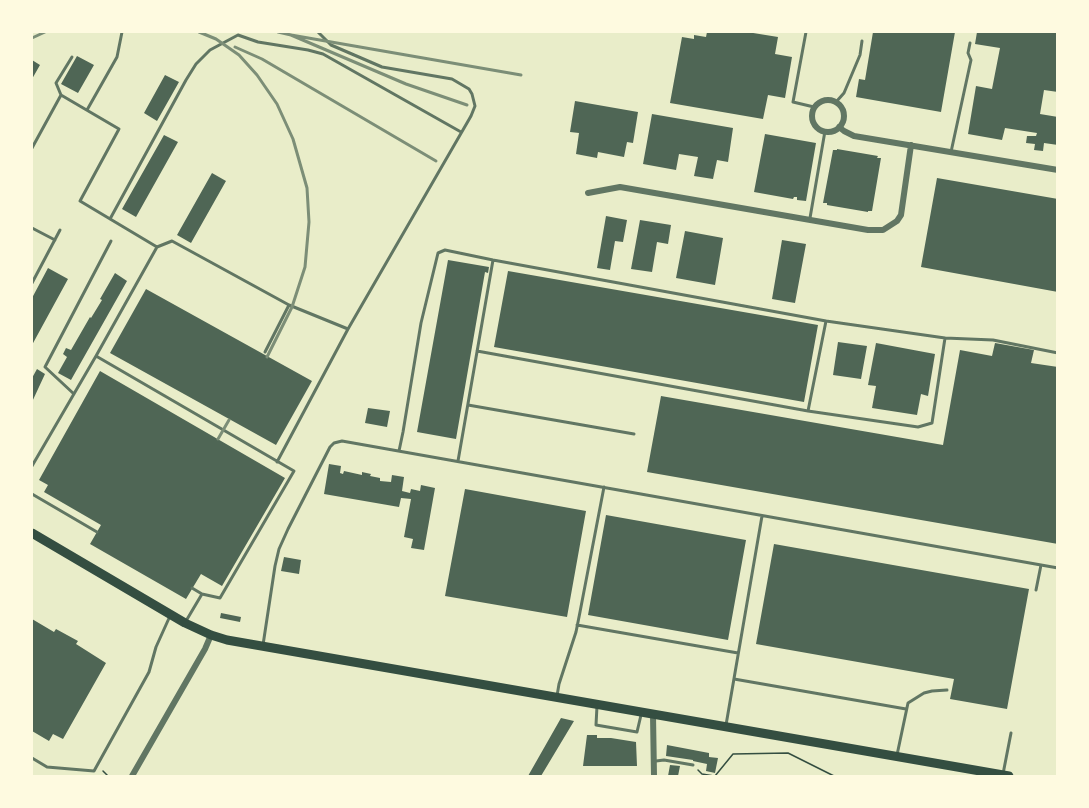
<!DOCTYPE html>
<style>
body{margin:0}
#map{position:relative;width:1089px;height:808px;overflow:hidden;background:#e9edc9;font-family:Barlow,sans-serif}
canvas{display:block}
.frame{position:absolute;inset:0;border:33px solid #fefae0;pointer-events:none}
</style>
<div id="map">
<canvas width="1089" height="808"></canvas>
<div class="frame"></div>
</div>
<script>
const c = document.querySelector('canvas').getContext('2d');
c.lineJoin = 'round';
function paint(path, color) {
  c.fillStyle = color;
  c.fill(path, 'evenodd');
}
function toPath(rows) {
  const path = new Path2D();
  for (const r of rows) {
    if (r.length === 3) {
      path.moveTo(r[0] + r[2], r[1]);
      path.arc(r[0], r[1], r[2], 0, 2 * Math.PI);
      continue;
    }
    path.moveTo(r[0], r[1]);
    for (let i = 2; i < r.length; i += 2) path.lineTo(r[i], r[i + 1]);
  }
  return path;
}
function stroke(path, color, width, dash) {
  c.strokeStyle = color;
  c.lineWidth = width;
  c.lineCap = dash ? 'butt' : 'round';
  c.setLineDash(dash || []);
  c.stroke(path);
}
const building = toPath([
 [707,32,747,32,778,37,775,54,792,57,785,98,768,95,763,119,670,103,682,37,694,39,694,35,706,37],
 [873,32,955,32,941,112,856,97,859,79,865,80],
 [977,32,1058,32,1058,92,1044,90,1040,114,1058,117,1058,145,1044,143,1043,151,1034,150,1035,144,1026,143,1027,136,1036,136,1037,133,1005,128,1002,140,968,134,976,86,992,89,1000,48,975,44],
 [77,56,94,65,78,93,61,84],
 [32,60,40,65,32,79],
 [165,75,179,82,157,121,144,113],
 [575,101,638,112,633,143,627,142,624,157,598,152,597,158,576,154,579,133,570,132],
 [652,114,733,128,728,162,717,160,713,179,694,176,698,157,679,154,676,170,643,164],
 [765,134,816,143,806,201,797,200,797,197,794,197,793,199,754,192],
 [164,135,178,142,136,217,122,209],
 [837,149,878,156,877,158,881,158,872,211,868,211,868,212,827,205,827,203,823,203,833,150,837,150],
 [212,173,226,181,191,243,177,235],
 [937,178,1058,199,1058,292,921,267],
 [606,216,627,220,623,242,615,241,610,270,597,268],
 [640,220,671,225,668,244,657,242,652,272,631,269],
 [685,231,723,238,715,285,676,278],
 [782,240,806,244,795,303,772,299],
 [448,260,489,267,488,273,485,272,456,439,417,432],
 [48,268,68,279,32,345,32,298],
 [508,271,818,325,804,402,494,347],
 [115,273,127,281,71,380,58,373,67,357,63,354,66,348,71,350,90,317,91,318,102,300,100,299],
 [146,289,312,381,276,445,110,353],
 [838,342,867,346,861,379,833,375],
 [876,343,935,354,928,396,921,394,917,415,872,408,876,386,868,385],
 [995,343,1034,350,1031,363,1058,367,1058,544,647,472,661,396,943,445,960,350,992,356],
 [37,369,45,374,32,402,32,378],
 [100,371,285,478,222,586,201,574,186,599,90,544,101,525,44,492,48,485,39,480],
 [368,408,390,411,387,427,365,423],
 [329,464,341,466,340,473,343,474,344,471,362,475,362,472,371,474,370,476,380,478,380,481,391,482,392,475,404,477,402,491,410,493,411,489,420,491,421,485,435,488,424,550,411,548,413,539,404,537,411,499,401,498,399,507,324,494],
 [465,489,586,511,567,617,445,596],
 [606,515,746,540,728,640,588,615],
 [774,544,1029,589,1007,709,950,699,954,679,756,644],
 [284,557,301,560,299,574,281,571],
 [221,613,241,617,240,622,220,618],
 [32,619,54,632,56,629,78,641,76,644,106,663,63,739,53,734,49,741,32,731],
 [561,718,574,721,541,776,528,776],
 [587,735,597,735,597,738,611,738,636,742,637,766,583,766],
 [667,745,709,753,709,757,718,758,715,773,706,771,707,764,693,761,693,760,666,756],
 [670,765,680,766,678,776,668,776]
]);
const path = toPath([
 [698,770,702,774,714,776],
 [103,771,108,776],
 [715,776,733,754,788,753,834,776]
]);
const service = toPath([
 [806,32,793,102,814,107],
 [72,57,56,83,61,95,119,129,80,201,157,247,96,356],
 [836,102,844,93,860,55,862,41],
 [87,110,117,57,122,32],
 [32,148,61,95],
 [951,152,971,60,968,53,970,43],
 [810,218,825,131],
 [110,219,186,80,196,64,210,50,238,35,258,42,308,50,323,54,461,132],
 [32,228,55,240],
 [157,247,172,241,289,305,348,329],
 [32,283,60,230],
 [477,351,808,411,918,427,932,423,945,338],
 [265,352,289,305],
 [74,394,45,367,111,241],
 [468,405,634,434],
 [808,411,826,321],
 [399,451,403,432,421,323,438,253,445,250,493,260,826,321,945,338,993,340,1058,353],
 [458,461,493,260],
 [277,462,348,329,471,116,475,106,472,94,469,89,452,79,382,67,331,45,318,32],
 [32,466,96,356,294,471,220,598,202,594],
 [32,494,97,532],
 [1036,590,1041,565],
 [186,621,202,594,192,588],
 [577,625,738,653],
 [263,645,275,566,279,549,288,529,330,447,334,443,342,441,1058,568],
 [734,679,906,709],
 [557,696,559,684,576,632,580,612,604,487],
 [597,706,596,725,637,732,641,715],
 [726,725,762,516],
 [897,755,908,703,924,693,932,691,947,690],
 [32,758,47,767,94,771,149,672,156,647,170,616],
 [656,761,664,760,693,765],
 [1003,774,1011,733]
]);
const minor = toPath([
 [828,116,16],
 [839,127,844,131,854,136,1058,170],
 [588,193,620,187,868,230,883,230,897,221,901,215,911,145],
 [653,715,654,776],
 [132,776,205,649,211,635]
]);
const secondary = toPath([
 [32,533,185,623,211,635,227,640,1009,776]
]);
const rail = toPath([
 [199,32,216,39,239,55,257,75,277,104,293,139,307,188,309,222,305,267,292,307,267,357],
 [278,32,291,35,406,84,467,105],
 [291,35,521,75],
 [32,38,45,32],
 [235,47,262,59,436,161],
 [218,439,229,420]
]);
paint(building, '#4f6655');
stroke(path, '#344e41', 1.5);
stroke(service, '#617663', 3);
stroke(minor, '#617663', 6);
stroke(secondary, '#344e41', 9);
stroke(rail, '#7c8e77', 3);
</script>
